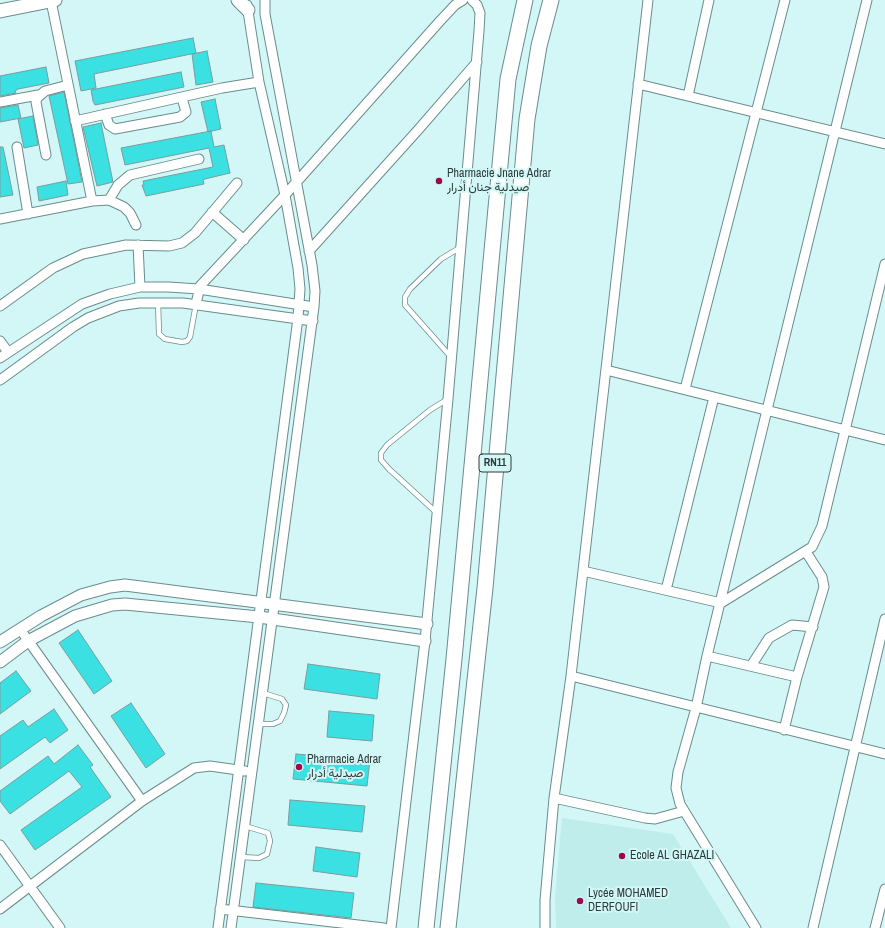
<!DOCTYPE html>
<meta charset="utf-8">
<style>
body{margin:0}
canvas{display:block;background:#d2f7f6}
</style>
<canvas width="885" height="928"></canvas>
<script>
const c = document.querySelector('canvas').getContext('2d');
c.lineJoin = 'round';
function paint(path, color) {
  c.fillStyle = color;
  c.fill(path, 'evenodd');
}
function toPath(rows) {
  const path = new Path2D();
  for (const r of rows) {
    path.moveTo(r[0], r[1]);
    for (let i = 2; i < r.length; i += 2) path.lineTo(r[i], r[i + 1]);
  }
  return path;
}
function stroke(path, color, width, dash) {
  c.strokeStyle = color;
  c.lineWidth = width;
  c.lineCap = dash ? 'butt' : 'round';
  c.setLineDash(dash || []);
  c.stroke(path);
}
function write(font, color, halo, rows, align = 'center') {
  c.font = font + ' "Archivo Narrow",Vazirmatn,sans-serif';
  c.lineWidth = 4;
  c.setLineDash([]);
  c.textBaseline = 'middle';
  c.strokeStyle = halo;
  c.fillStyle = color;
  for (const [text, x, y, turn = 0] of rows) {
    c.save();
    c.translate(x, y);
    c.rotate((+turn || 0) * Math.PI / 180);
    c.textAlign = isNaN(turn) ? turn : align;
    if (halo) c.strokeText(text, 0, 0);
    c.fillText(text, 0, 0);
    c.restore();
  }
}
const built = toPath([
 [562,818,673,834,731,928,556,928,555,896]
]);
const building = toPath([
 [193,38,196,53,94,74,96,88,81,91,75,61,193,38],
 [207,51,213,82,196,85,192,54,207,51],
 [46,67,49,83,18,89,15,91,16,93,0,96,0,76,46,67],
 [181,72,184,87,95,105,93,101,91,90,181,72],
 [64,92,82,182,68,184,49,96,64,92],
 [215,99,221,129,208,132,201,102,215,99],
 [18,105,21,118,0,122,0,108,18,105],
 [33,116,38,145,24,148,18,119,33,116],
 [101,123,113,182,97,186,83,127,101,123],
 [211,131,214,147,224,145,230,173,205,179,203,180,204,184,146,196,142,185,144,185,143,181,213,167,209,148,125,165,121,148,211,131],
 [0,147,3,147,13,195,0,197,0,147],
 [66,181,68,195,39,201,37,187,66,181],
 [78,630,112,681,94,694,59,643,78,630],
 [308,664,380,674,377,699,304,689,308,664],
 [16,671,31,691,0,714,0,683,16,671],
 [131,703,165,754,146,768,111,716,131,703],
 [54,709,68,730,50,743,45,737,0,769,0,736,23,720,28,727,54,709],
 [329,711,374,715,372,741,327,737,329,711],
 [78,745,93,765,90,767,111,797,35,850,21,830,82,787,69,771,10,814,0,801,0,791,48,756,54,764,78,745],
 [296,754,370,760,367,786,293,779,296,754],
 [290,800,365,806,362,832,288,825,290,800],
 [316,847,360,853,357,877,313,871,316,847],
 [256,883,354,893,351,918,253,907,256,883]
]);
const service = toPath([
 [158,302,159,334,165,339,182,342,187,341,190,337,196,304],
 [451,357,405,305,405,297,410,289,441,259,461,247],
 [437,513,389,469,381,460,381,453,387,445,430,410,448,399],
 [259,724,273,724,280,721,284,713,286,705,282,699,263,693],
 [241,857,259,858,267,854,270,841,268,833,245,826]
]);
const minor = toPath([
 [51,1,92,201],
 [638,84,885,144],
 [688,96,709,0],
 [0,102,38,95],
 [105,114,109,125,115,129,180,117,186,112,182,98],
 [75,121,222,88,259,82],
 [17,147,28,214],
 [46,155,36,102,37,98,45,91,68,85],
 [109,200,118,185,130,175,199,159],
 [212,212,244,240],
 [0,219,92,201,109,200,124,207,130,213,136,225],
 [138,245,140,287],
 [309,251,418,130,477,62],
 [196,304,200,286,285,195,440,21,455,5,463,0],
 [0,306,53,268,83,254,126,245,169,246,182,243,195,233,237,183],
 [0,341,8,352],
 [0,358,82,304,110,294,140,287,168,287,199,289,314,307],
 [606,370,885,440],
 [0,380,73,327,88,318,119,306,139,303,183,303,313,321],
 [685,389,785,0],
 [583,571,721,603,812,547,822,526,885,264],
 [666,590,714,397],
 [20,629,142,801],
 [707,656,797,677],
 [751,666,769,638,792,625,813,627],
 [571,676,885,754],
 [784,730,797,677,824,587,822,577,806,552],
 [554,798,645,818,655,819,684,811],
 [0,845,60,928],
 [0,909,142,801,194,768,210,766,245,771],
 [220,909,384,928],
 [218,928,298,318,300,289,298,268,285,195,259,82,247,5],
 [231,928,314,307,315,291,312,265,265,14,265,0],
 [391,928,425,641,448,399,479,31,480,13,477,5,472,0],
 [545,928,545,900,554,798,571,676,648,0],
 [756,928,680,804,676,788,678,772,696,708,707,656,867,0],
 [813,928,885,619],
 [875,928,885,889]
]);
const tertiary = toPath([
 [0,642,41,616,81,595,110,587,125,585,427,624],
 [0,662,28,641,75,616,112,605,125,604,259,617,425,641]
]);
const secondary = toPath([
 [238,0,248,10],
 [0,11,55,0]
]);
const trunk = toPath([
 [426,928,454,659,508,79,525,0],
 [448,928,485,588,527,119,539,46,551,0]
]);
const markers = [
 [439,181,4,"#9e0750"],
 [299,767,4,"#9e0750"],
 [622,856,4,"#9e0750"],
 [580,901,4,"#9e0750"]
];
const shields = [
 [495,463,32]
];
const shieldNames = [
 ["RN11",495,463]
];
const poiNames = [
 ["Pharmacie Jnane Adrar",447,174],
 ["صيدلية جنان أدرار",447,188],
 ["Pharmacie Adrar",307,760],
 ["صيدلية أدرار",307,774],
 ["Ecole AL GHAZALI",630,856],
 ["Lycée MOHAMED",588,894],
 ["DERFOUFI",588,908]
];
paint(built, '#beedec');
paint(building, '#3ae0e2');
stroke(building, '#7b9d9d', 1);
stroke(service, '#6a8c8c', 6);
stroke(minor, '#6a8c8c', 11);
stroke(tertiary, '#6a8c8c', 13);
stroke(secondary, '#6a8c8c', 15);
stroke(trunk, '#6a8c8c', 17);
stroke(service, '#fff', 4.5);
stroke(minor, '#fff', 9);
stroke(tertiary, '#fff', 11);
stroke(secondary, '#fff', 13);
stroke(trunk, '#fff', 15);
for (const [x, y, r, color] of markers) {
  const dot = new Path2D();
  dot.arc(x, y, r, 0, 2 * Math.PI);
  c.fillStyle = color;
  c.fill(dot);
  stroke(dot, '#d2f7f6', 1.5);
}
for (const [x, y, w] of shields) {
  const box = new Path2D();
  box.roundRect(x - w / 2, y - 9, w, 18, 3);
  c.fillStyle = '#d2f7f6';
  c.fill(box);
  stroke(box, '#2c3a3a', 1);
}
write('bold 11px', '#2c3a3a', null, shieldNames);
write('12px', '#2c3a3a', '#d2f7f6', poiNames, 'left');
</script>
